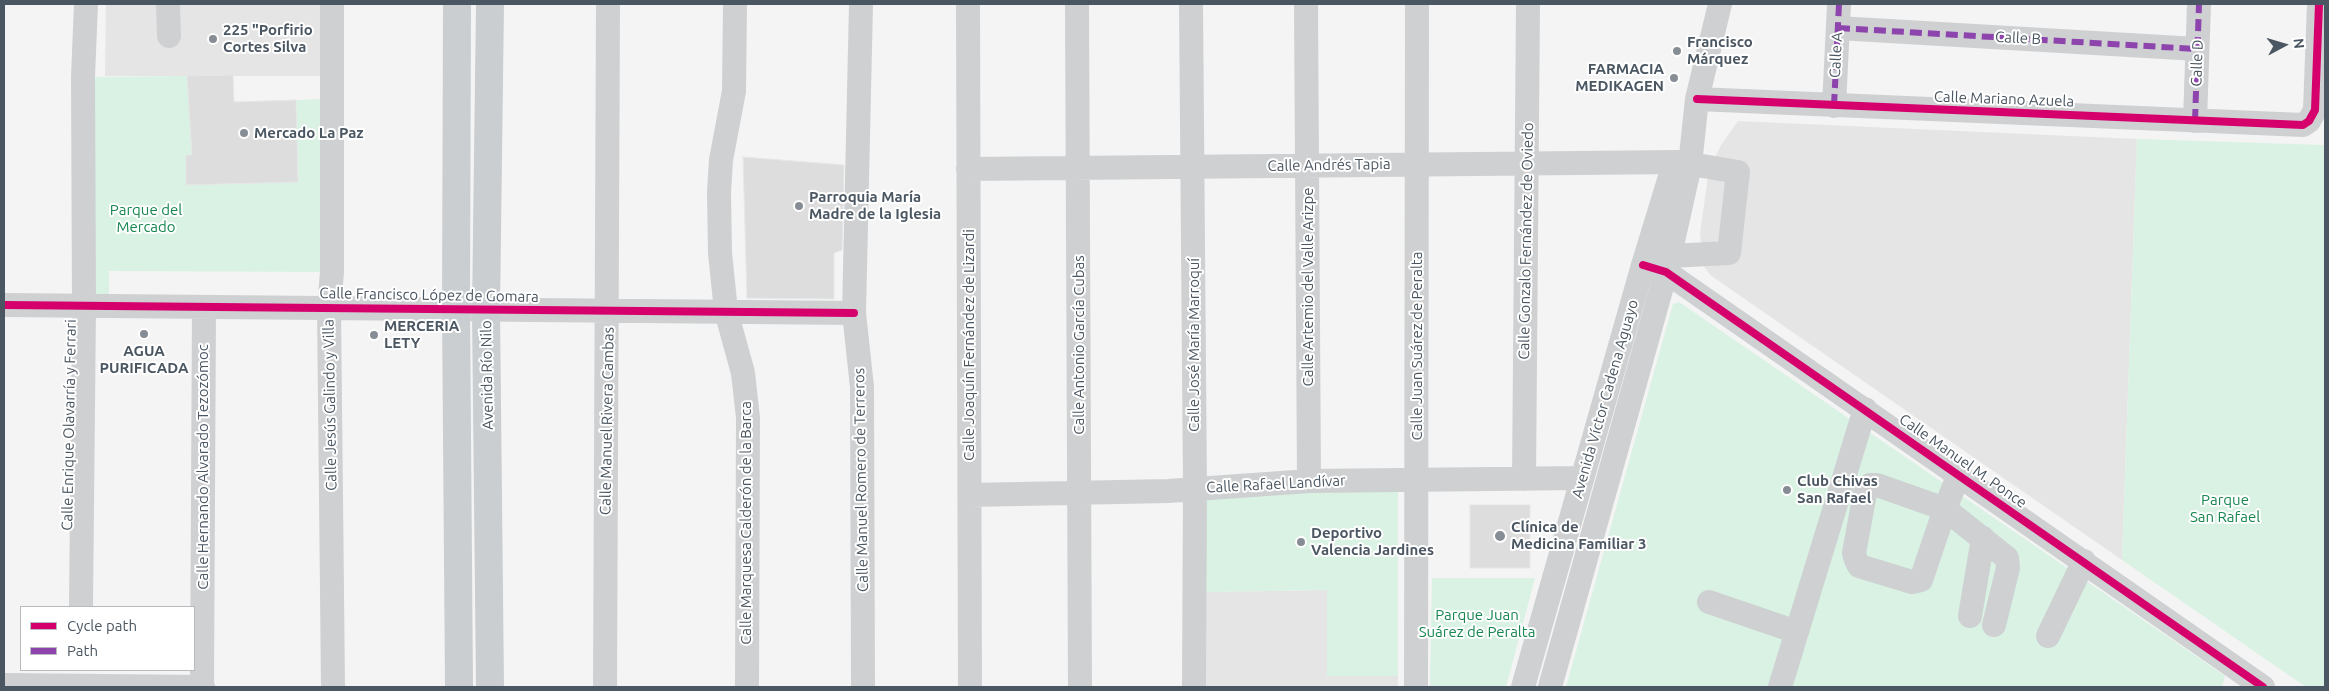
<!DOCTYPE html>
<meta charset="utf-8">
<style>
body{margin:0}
#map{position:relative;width:2329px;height:691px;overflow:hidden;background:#f4f4f4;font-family:Ubuntu,sans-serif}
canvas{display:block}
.frame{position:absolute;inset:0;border:5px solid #4a5661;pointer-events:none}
.legend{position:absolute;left:20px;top:606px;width:175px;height:65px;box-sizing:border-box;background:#fff;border:1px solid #b7bbc0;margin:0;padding:6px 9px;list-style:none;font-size:15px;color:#4a5661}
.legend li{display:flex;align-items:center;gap:10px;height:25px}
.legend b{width:25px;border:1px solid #b7bbc0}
.north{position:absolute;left:2259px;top:20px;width:50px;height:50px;-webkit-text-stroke:4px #fff;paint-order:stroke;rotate:84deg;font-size:14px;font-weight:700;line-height:20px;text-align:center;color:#4a5661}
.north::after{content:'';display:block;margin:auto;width:18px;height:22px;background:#4a5661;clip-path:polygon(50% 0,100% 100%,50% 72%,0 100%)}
</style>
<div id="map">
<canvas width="2329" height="691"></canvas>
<div class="frame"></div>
<ul class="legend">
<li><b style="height:6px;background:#d6006c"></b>Cycle path</li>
<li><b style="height:6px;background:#8e44ad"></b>Path</li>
</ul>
<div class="north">N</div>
</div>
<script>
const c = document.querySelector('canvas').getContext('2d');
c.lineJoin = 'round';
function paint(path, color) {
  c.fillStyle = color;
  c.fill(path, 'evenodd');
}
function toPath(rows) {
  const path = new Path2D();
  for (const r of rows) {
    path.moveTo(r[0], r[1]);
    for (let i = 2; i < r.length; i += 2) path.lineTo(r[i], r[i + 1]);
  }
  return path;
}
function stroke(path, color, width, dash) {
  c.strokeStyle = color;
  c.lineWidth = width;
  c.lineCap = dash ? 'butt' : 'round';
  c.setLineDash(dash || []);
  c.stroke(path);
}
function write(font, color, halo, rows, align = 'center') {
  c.font = font + ' Ubuntu,sans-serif';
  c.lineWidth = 4;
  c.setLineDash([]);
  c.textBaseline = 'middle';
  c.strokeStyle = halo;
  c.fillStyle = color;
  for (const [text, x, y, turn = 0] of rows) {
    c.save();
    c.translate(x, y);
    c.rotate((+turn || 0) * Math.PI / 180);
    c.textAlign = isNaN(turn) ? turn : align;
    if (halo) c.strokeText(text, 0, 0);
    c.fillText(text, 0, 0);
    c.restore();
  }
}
const education = toPath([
 [106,4,320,4,320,76,105,76],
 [1738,121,2137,139,2122,560,1710,275,1703,265,1700,233,1709,170,1721,145],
 [1327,590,1327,676,1398,676,1398,687,1205,687,1205,592]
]);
const green = toPath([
 [187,76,192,155,186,156,187,185,298,182,296,100,328,99,330,272,109,271,109,302,93,302,92,77],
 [2137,139,2325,145,2325,687,2306,687,2122,560],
 [1679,302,2225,676,2222,687,1566,687,1673,304],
 [1398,487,1398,676,1327,676,1327,590,1205,592,1206,495],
 [1432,578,1535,578,1506,687,1430,687]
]);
const building = toPath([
 [233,75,234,102,296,100,298,182,186,185,186,155,192,155,187,76,233,75],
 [743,157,844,165,842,250,834,253,834,299,747,298,743,157],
 [1470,505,1530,505,1530,568,1470,568,1470,505]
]);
const minor = toPath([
 [168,4,169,36],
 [332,4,332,272,329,307,333,687],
 [735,4,734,91,721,160,719,192,720,253,726,311,743,373,748,418,747,687],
 [861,4,854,313,862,387,863,687],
 [968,4,970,687],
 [1077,4,1080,687],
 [1191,4,1195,488,1194,687],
 [1306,4,1309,481],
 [1838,28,2197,49],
 [1697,99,2303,125,2309,121,2315,110,2319,4],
 [1834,106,1839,4],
 [2195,121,2199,4],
 [968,169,1679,162,1738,172,1729,253,1669,256],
 [1643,265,1666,272,2263,687],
 [4,305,854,313],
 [1959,474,1945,509,1921,580,1912,582,1859,566,1856,560,1854,553,1865,493,1870,485,1877,485,1945,509,2007,558,2008,568,1994,625],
 [1524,479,1528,4],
 [970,495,1168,491,1309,481,1582,478],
 [1709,602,1797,632],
 [81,607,84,306,83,77,86,4],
 [1970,616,1983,538],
 [2048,636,2084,561],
 [4,685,203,687],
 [202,687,204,308],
 [605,687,608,4],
 [1416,687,1417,4],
 [1523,687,1643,265,1669,180,1679,162],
 [1550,687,1666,272,1690,165,1697,99,1720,4],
 [1780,687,1865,409]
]);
const major = toPath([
 [457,4,456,309,459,687],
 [490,4,486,310,490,687]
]);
const quiet = toPath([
 [1838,28,2197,49],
 [1834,106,1839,4],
 [2195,121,2199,4]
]);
const cycleway = toPath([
 [1697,99,2303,125,2309,121,2315,110,2319,4],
 [1643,265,1666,272,2263,687],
 [4,305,854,313]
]);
const markers = [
 [213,39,5,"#868d94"],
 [1677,51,5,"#868d94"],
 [1674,78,5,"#868d94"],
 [244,133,5,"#868d94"],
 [799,206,5,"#868d94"],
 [144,334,5,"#868d94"],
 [374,335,5,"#868d94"],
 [1787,490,5,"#868d94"],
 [1500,536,6,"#868d94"],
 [1301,542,5,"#868d94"]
];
const poiNames = [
 ["225 \"Porfirio",223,30],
 ["Cortes Silva",223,47],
 ["Francisco",1687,42],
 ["Márquez",1687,59],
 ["FARMACIA",1664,69,"right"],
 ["MEDIKAGEN",1664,86,"right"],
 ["Mercado La Paz",254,133],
 ["Parroquia María",809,197],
 ["Madre de la Iglesia",809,214],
 ["MERCERIA",384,326],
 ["LETY",384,343],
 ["AGUA",144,351,"center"],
 ["PURIFICADA",144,368,"center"],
 ["Club Chivas",1797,481],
 ["San Rafael",1797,498],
 ["Clínica de",1511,527],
 ["Medicina Familiar 3",1511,544],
 ["Deportivo",1311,533],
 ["Valencia Jardines",1311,550]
];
const streetNames = [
 ["Calle B",2018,38,3],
 ["Calle A",1836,55,-87],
 ["Calle D",2197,63,-88],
 ["Calle Mariano Azuela",2004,99,2],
 ["Calle Andrés Tapia",1329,165,-1],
 ["Calle Gonzalo Fernández de Oviedo",1526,241,-89],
 ["Calle Artemio del Valle Arizpe",1308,287,-90],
 ["Calle Francisco López de Gomara",429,295,1],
 ["Calle Joaquín Fernández de Lizardi",969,345,-90],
 ["Calle Antonio García Cubas",1079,345,-90],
 ["Calle José María Marroquí",1194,345,-90],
 ["Calle Juan Suárez de Peralta",1417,346,-90],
 ["Avenida Río Nilo",487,375,-91],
 ["Avenida Víctor Cadena Aguayo",1605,399,-74],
 ["Calle Jesús Galindo y Villa",330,405,-91],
 ["Calle Manuel Rivera Cambas",607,421,-89],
 ["Calle Enrique Olavarría y Ferrari",69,425,-89],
 ["Calle Manuel M. Ponce",1963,461,35],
 ["Calle Hernando Alvarado Tezozómoc",203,467,-90],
 ["Calle Manuel Romero de Terreros",861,480,-91],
 ["Calle Rafael Landívar",1276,484,-3],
 ["Calle Marquesa Calderón de la Barca",746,523,-90]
];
const parkNames = [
 ["Parque del",146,210],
 ["Mercado",146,227],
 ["Parque",2225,500],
 ["San Rafael",2225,517],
 ["Parque Juan",1477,615],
 ["Suárez de Peralta",1477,632]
];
paint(education, '#e6e5e6');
paint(green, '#d9f2e3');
paint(building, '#ddddde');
stroke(building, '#e5e6e7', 1);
stroke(minor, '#ced0d2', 24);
stroke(major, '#caced1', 28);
stroke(quiet, '#8e44ad', 6, [12, 6]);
stroke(cycleway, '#d6006c', 8);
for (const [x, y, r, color] of markers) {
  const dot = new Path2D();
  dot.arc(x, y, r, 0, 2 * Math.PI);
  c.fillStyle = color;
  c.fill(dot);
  stroke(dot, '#fff', 2);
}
write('bold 15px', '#4a5661', '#fff', poiNames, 'left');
write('15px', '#4a5661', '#fff', streetNames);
write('15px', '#17864f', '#fff', parkNames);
</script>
